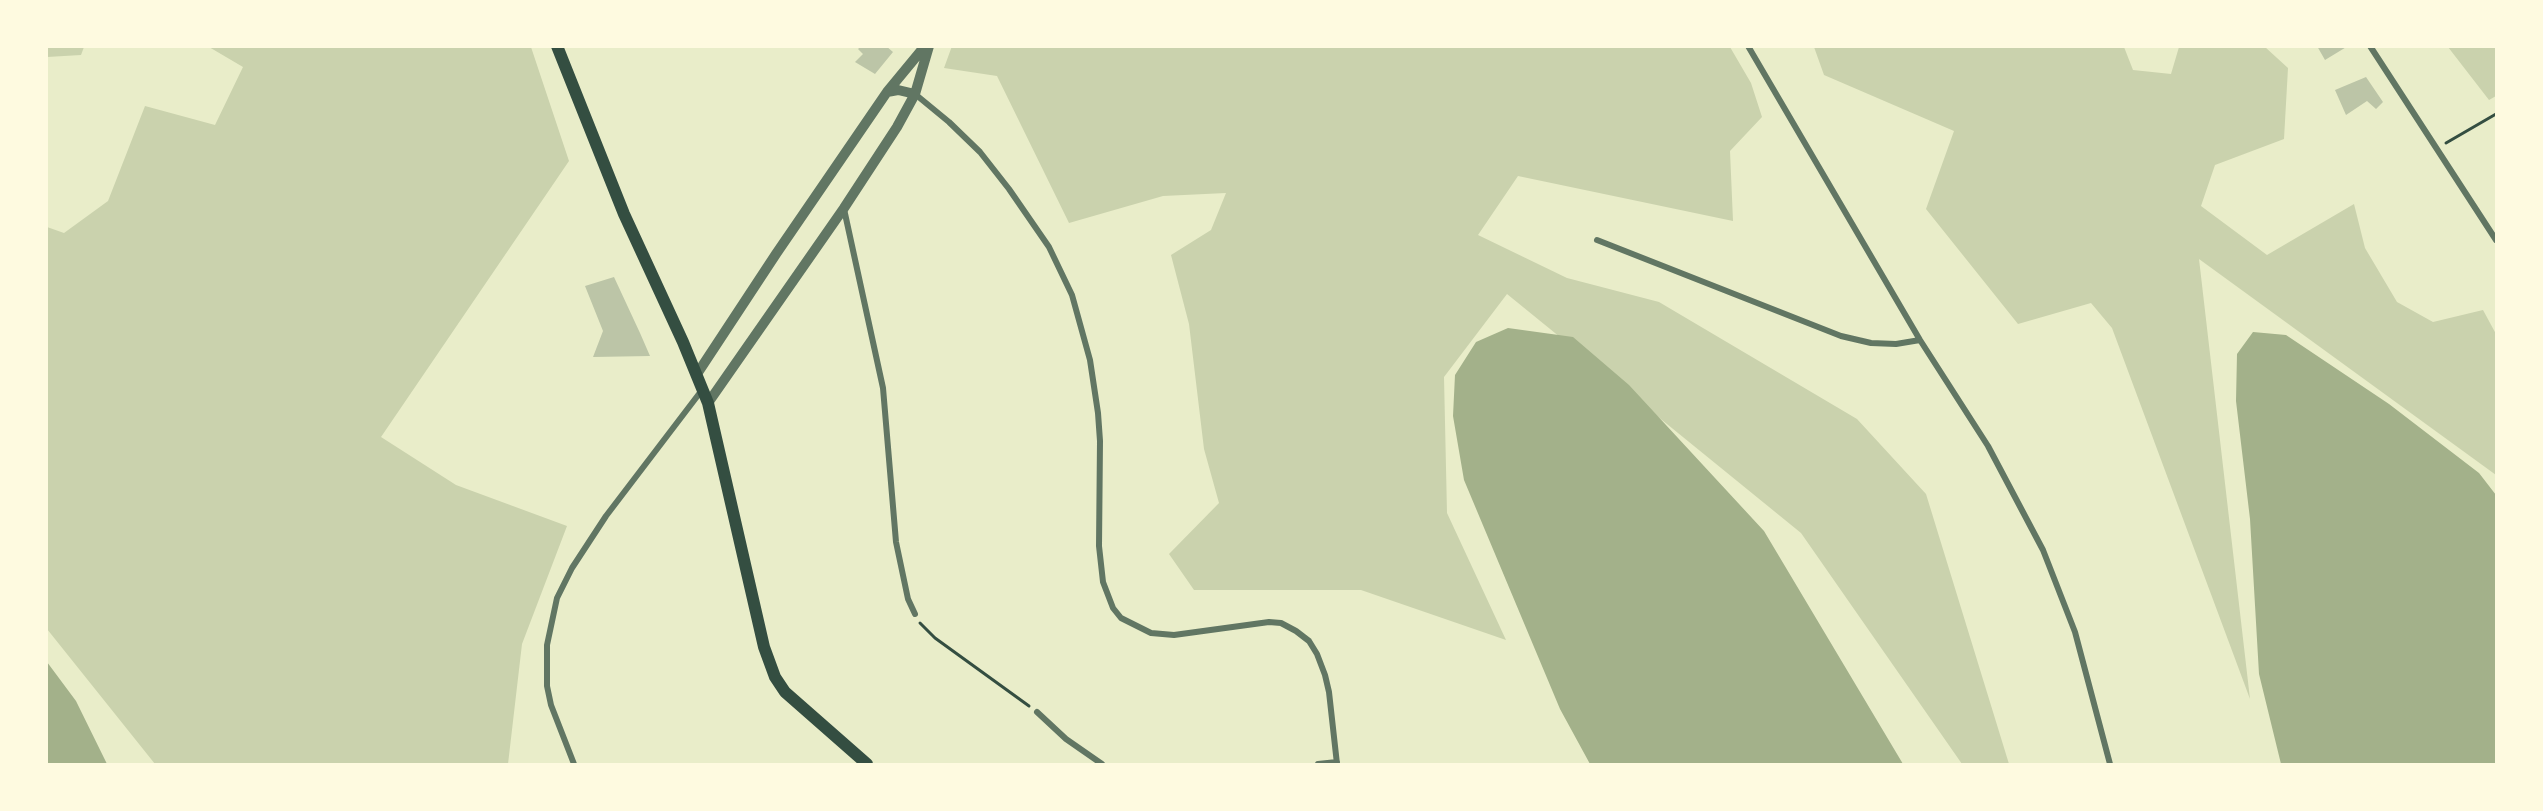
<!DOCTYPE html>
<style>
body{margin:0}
#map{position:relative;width:2543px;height:811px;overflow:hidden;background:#e9edc9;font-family:"Exo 2",sans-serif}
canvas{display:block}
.frame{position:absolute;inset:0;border:48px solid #fefae0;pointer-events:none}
</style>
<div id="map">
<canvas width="2543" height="811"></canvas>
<div class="frame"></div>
</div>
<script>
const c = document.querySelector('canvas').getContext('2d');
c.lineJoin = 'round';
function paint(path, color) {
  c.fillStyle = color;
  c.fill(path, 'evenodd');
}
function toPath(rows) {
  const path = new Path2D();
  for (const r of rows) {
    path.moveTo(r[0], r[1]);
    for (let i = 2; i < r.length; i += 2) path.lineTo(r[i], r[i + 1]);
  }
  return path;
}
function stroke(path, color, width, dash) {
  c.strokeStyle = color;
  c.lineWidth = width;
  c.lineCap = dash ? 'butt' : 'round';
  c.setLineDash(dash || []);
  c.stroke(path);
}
const green = toPath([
 [47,46,84,46,84,47,81,55,47,57],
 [952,46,1730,47,1751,83,1762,117,1730,151,1733,221,1518,176,1478,235,1567,278,1659,302,1857,419,1926,494,2009,764,1962,764,1801,533,1507,294,1444,377,1447,513,1506,640,1361,590,1194,590,1169,554,1219,503,1204,449,1189,324,1171,255,1211,230,1226,193,1163,196,1069,223,997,76,944,68],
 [209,47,531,47,569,161,381,437,456,485,567,526,522,644,508,764,155,764,47,629,47,227,64,233,108,201,145,106,215,125,243,67],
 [1814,47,2124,47,2133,70,2171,74,2179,47,2265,47,2288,68,2284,139,2215,165,2201,206,2267,255,2354,204,2365,248,2397,302,2433,322,2483,310,2496,334,2496,475,2199,259,2250,699,2112,328,2091,303,2018,324,1926,209,1954,131,1824,75],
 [2448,47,2496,47,2496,96,2489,100]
]);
const water = toPath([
 [1508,328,1573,337,1629,385,1764,531,1903,764,1590,764,1560,709,1464,480,1453,416,1455,375,1476,342],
 [2253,332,2286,335,2389,404,2479,473,2496,495,2496,764,2281,764,2259,674,2250,519,2236,401,2237,354],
 [47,662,76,701,107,764,47,764]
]);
const building = toPath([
 [861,46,886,46,893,52,875,74,855,62,863,54,858,49],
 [2317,46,2348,46,2325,60],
 [2366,77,2383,102,2376,109,2367,101,2346,115,2335,90],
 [614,277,640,333,650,356,593,357,603,331,585,286]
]);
const path = toPath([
 [2446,143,2496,114],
 [920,623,935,638,1029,706]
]);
const minor = toPath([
 [1748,46,1920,340,1988,446,2043,550,2075,632,2110,764],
 [2370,46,2496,240],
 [915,94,949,122,980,152,1009,189,1049,247,1072,295,1090,360,1098,413,1100,441,1099,546,1103,582,1113,608,1121,618,1151,633,1174,635,1269,622,1281,623,1296,631,1309,641,1317,654,1325,675,1329,692,1337,764],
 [844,209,883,388,896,542,908,599,915,614],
 [1597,240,1841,336,1871,343,1896,344,1920,340],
 [1037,712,1066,739,1102,764],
 [574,764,551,705,547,686,547,645,557,598,572,568,606,516,702,390],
 [1318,764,1337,762]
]);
const tertiary = toPath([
 [887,92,898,90,915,94],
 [697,374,776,254,887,92,925,46],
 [708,403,844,208,897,127,915,94,929,46]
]);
const secondary = toPath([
 [557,46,624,214,683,342,708,403,764,647,775,677,785,692,867,764]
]);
paint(green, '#cad2ad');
paint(water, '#a3b18a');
paint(building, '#bcc5a7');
stroke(path, '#344e41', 3);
stroke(minor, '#617663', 6);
stroke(tertiary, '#617663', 10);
stroke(secondary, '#344e41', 12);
</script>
